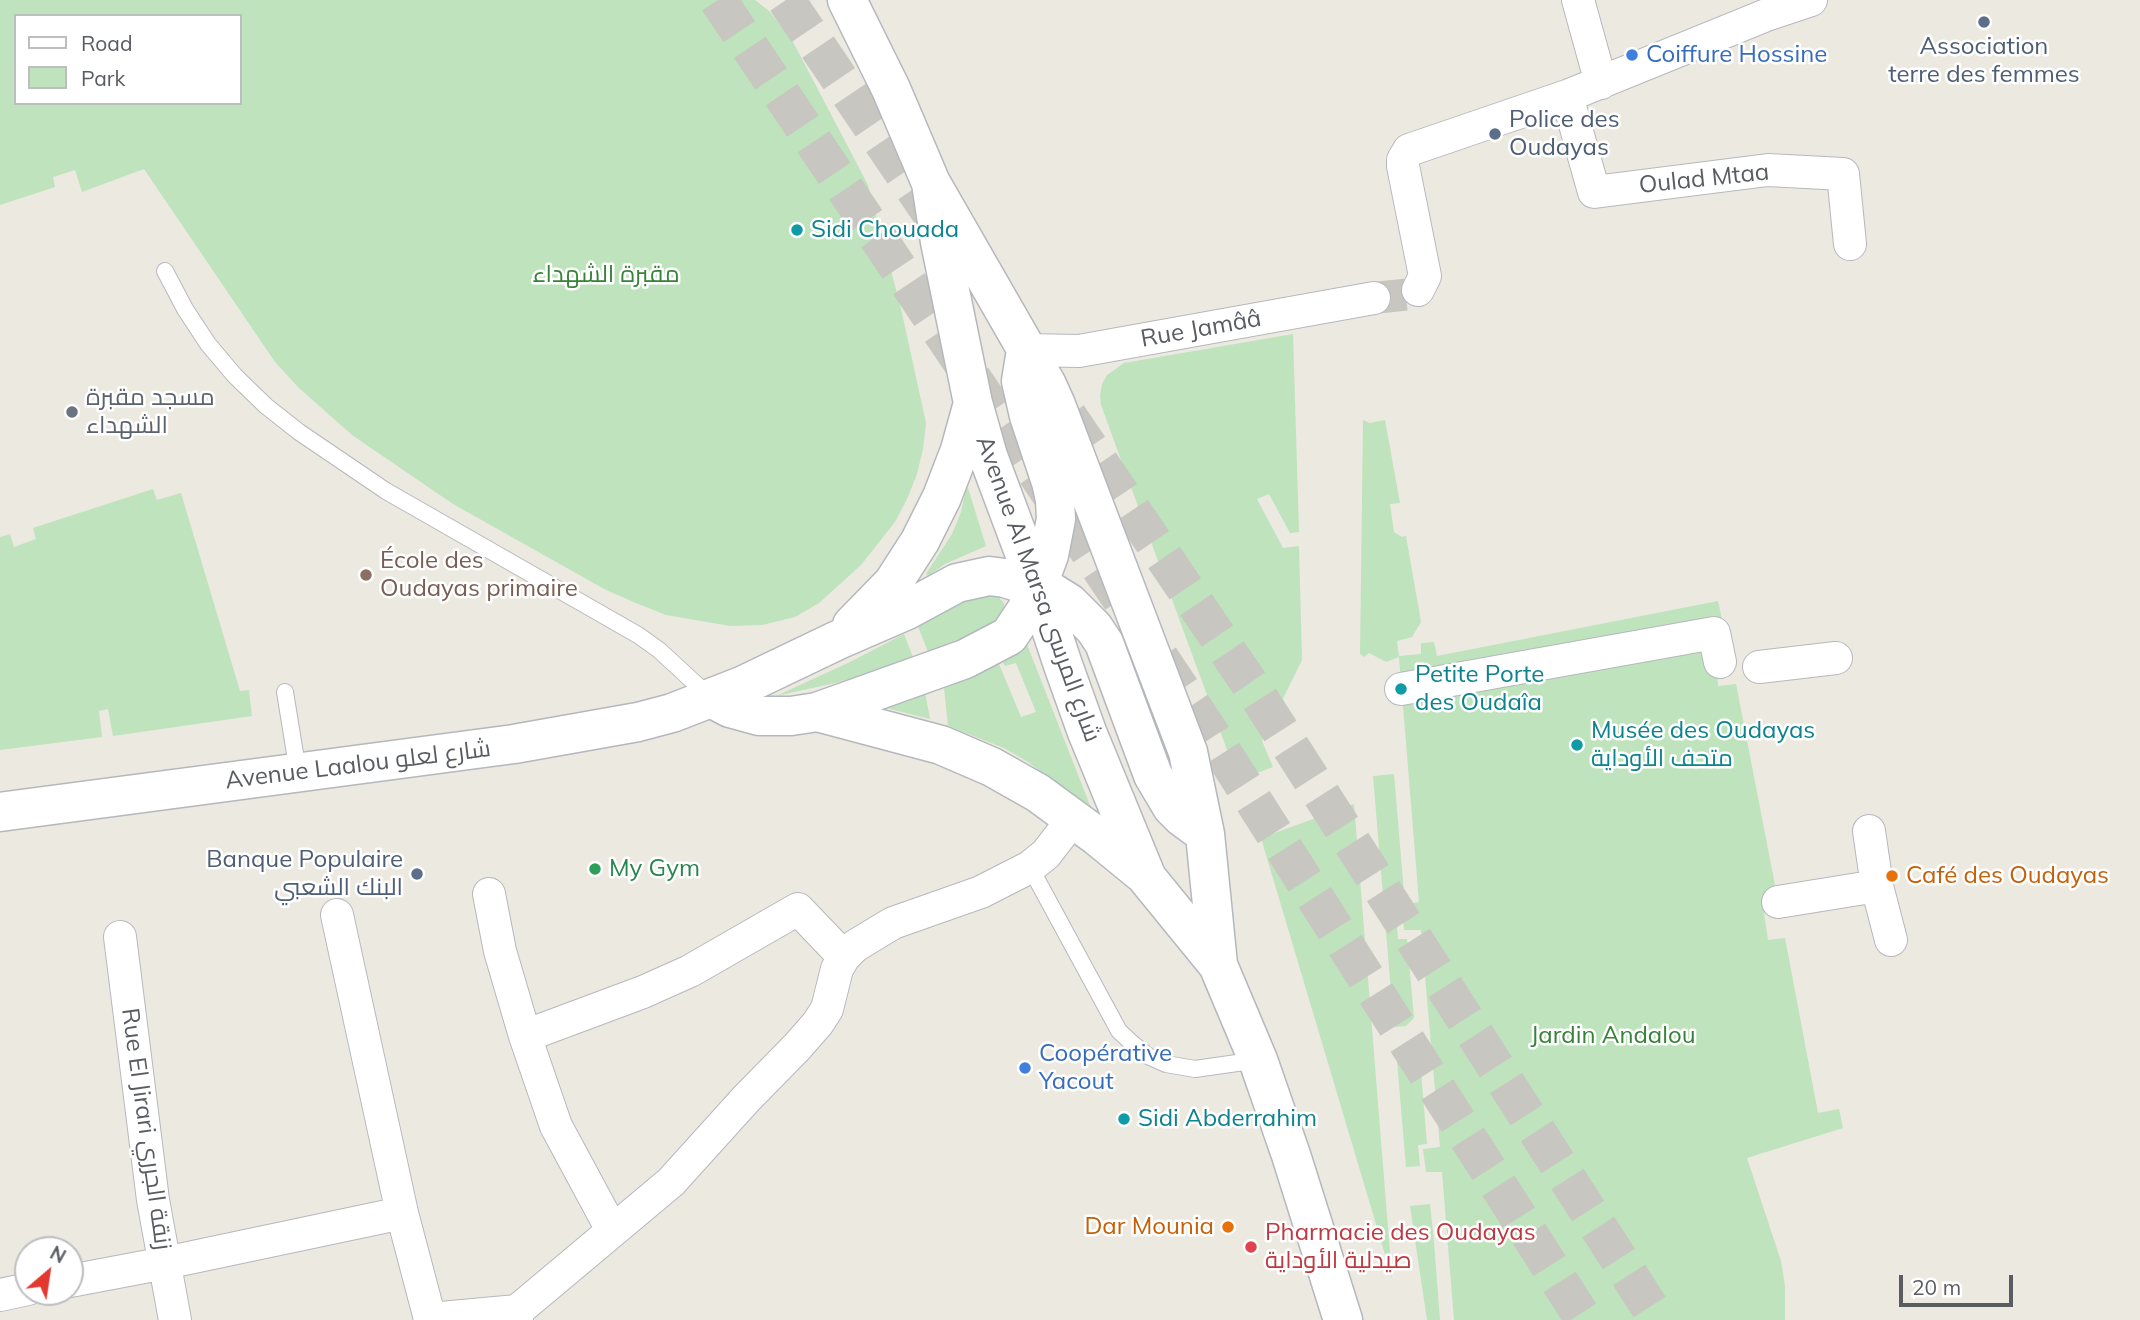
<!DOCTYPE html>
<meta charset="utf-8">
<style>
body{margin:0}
#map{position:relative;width:2140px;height:1320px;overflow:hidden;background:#ece9e0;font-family:Mulish,sans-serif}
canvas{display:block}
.legend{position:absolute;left:14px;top:14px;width:228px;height:91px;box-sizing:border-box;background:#fff;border:2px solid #bdbec0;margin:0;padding:9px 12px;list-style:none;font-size:21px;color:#595d61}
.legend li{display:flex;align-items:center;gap:14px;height:35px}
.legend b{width:35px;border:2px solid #bdbec0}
.north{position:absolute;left:14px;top:1236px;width:70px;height:70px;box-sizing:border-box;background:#fff;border:2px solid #bdbec0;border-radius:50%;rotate:29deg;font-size:19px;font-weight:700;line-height:28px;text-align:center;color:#595d61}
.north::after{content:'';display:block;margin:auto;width:24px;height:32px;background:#e23830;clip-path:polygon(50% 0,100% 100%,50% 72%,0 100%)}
.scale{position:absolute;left:1899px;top:1275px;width:114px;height:32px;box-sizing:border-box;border:4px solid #595d61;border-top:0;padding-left:9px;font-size:21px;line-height:24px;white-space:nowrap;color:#595d61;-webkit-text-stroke:5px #fff;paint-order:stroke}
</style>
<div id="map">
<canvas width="2140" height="1320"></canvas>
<ul class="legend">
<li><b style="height:9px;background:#fff"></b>Road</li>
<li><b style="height:19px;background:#bee3bd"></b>Park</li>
</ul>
<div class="north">N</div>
<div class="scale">20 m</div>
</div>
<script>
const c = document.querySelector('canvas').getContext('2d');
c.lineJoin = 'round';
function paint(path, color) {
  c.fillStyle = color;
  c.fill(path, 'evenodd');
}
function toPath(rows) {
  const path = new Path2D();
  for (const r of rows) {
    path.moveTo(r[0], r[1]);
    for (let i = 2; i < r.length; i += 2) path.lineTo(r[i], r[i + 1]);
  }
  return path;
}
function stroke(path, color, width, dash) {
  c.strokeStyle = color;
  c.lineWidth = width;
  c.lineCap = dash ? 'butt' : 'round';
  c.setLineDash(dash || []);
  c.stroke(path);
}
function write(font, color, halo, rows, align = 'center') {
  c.font = font + ' Mulish,Cairo,sans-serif';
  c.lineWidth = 5;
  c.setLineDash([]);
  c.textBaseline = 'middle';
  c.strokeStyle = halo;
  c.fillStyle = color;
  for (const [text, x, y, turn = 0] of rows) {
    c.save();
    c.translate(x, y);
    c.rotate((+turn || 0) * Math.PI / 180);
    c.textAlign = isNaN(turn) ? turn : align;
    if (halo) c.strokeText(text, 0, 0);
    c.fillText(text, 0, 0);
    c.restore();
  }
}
const green = toPath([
 [0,0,755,0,769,11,791,38,868,185,900,304,926,423,923,449,917,474,907,499,895,522,861,565,819,603,795,617,762,625,730,626,666,615,636,603,606,590,453,504,352,435,298,387,275,362,144,169,82,192,75,170,53,177,55,187,0,205],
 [16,16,240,16,240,103,16,103],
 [1293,334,1299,532,1290,533,1269,494,1257,499,1283,548,1299,546,1302,660,1262,741,1273,767,1238,780,1101,405,1100,395,1102,384,1107,375,1124,363],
 [1363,420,1370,423,1385,420,1400,503,1390,504,1394,532,1402,537,1406,536,1421,622,1412,637,1397,641,1399,656,1421,654,1421,643,1434,642,1437,656,1718,601,1731,660,1717,672,1718,686,1736,684,1780,911,1764,913,1768,940,1785,938,1818,1113,1839,1109,1843,1128,1747,1158,1781,1261,1785,1286,1785,1320,1454,1320,1442,1172,1426,1172,1423,1149,1440,1147,1421,930,1404,930,1402,905,1419,902,1399,657,1386,662,1369,653,1364,657,1360,654],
 [968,488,986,546,945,564,928,576,926,574,952,534,961,512,966,489],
 [153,489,157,500,181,493,240,691,249,690,252,716,113,736,108,709,99,711,102,737,0,750,0,537,10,534,14,547,36,539,33,528],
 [995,593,1004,603,1004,610,1002,615,989,628,928,652,917,624,972,597],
 [904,634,914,660,835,683,776,696,850,662],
 [1026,642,1091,808,1028,762,1004,748,948,726,944,688,978,675,999,664,1021,717,1036,712,1016,663,1005,666,1002,661],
 [925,692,930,719,878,706],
 [1394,774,1404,893,1394,894,1398,939,1407,939,1414,1018,1406,1026,1394,1027,1373,776],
 [1354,804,1392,1278,1261,838],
 [1420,1060,1427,1144,1418,1145,1420,1166,1406,1167,1397,1061],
 [1430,1204,1434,1242,1440,1320,1427,1320,1410,1206]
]);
const streetTunnel = toPath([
 [1374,298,1411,294,1418,290]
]);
const primaryTunnel = toPath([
 [718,0,1125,605],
 [786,0,940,227],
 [1068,416,1258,696,1658,1320],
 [1160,658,1209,731,1584,1320]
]);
const lane = toPath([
 [165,271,185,309,208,344,235,376,266,406,299,432,386,491,638,635,659,650,711,698],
 [285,692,298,772],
 [1030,867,1119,1031,1133,1044,1148,1056,1166,1064,1195,1069,1258,1060]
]);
const street = toPath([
 [1578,0,1601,83],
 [1567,96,1594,192,1768,170,1843,174,1850,244],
 [1418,290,1425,276,1403,166,1403,160,1409,150,1567,96,1769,14,1811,0],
 [1026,350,1079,351,1374,298],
 [1759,667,1836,658],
 [1401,689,1714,633,1720,662],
 [1869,831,1877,886,1891,940],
 [489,894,500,951,525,1036,556,1126,612,1230],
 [1778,902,1877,886],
 [337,915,402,1213,430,1319,517,1311],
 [120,937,153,1200,175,1320],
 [525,1036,643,992,690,971,798,909,844,957],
 [70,1281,165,1263,402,1213],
 [0,1295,28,1289],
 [517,1320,517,1311,671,1182,746,1099,797,1047,818,1023,827,1009,837,969,844,957,855,946,893,923,981,892,1030,867,1046,854,1073,819]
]);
const secondary = toPath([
 [847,0,891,89,931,183,1047,385,1056,405,1188,752,1205,834,1218,965],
 [931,183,940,242,973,403,988,456,1037,587,1063,665,1087,732,1147,878,1218,965,1258,1060,1291,1155,1343,1320],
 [852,625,893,583,920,541,942,497,960,450,973,403],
 [711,698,730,708,759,716,791,716,817,712,965,659,1009,636,1029,606,1037,587,1049,555,1056,519,1055,500,1051,482,1029,416,1021,381,1026,350],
 [817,712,941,745,992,767,1038,793,1098,837,1142,873],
 [0,812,514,744,638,722,672,713,744,685,838,640,907,610,957,583,989,576,1005,578,1053,593,1069,603,1094,628,1104,643,1153,775,1172,807,1182,817,1205,834]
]);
const markers = [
 [1984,22,7,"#5c6f8a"],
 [1632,55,7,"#3f7fe0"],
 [1495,134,7,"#5c6f8a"],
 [797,230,7,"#0f9aa8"],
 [72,412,7,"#6b7280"],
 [366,575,7,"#8d6e63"],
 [1401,689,7,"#0f9aa8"],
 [1577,745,7,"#0f9aa8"],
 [595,869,7,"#2e9e5b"],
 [417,874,7,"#5c6f8a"],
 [1892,876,7,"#e8710a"],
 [1025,1068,7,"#3f7fe0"],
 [1124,1119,7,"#0f9aa8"],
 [1228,1227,7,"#e8710a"],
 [1251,1247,7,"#e0444e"]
];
const serviceNames = [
 ["Association",1984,47],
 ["terre des femmes",1984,75],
 ["Police des",1509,120,"left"],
 ["Oudayas",1509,148,"left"],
 ["Banque Populaire",403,860,"right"],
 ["البنك الشعبي",403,888,"right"]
];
const shopNames = [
 ["Coiffure Hossine",1646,55],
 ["Coopérative",1039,1054],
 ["Yacout",1039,1082]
];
const streetNames = [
 ["Oulad Mtaa",1704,179,-6],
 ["Rue Jamââ",1201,329,-10],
 ["Avenue Al Marsa شارع المرسى",1038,589,70],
 ["Avenue Laalou شارع لعلو",358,765,-7],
 ["Rue El Jirari زنقة الجرري",146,1129,82]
];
const cultureNames = [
 ["Sidi Chouada",811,230],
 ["Petite Porte",1415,675],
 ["des Oudaîa",1415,703],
 ["Musée des Oudayas",1591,731],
 ["متحف الأوداية",1591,759],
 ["Sidi Abderrahim",1138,1119]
];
const parkNames = [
 ["مقبرة الشهداء",606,275],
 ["Jardin Andalou",1613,1036]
];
const worshipNames = [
 ["مسجد مقبرة",86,398],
 ["الشهداء",86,426]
];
const educationNames = [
 ["École des",380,561],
 ["Oudayas primaire",380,589]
];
const leisureNames = [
 ["My Gym",609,869]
];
const foodNames = [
 ["Café des Oudayas",1906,876],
 ["Dar Mounia",1214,1227,"right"]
];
const healthNames = [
 ["Pharmacie des Oudayas",1265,1233],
 ["صيدلية الأوداية",1265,1261]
];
paint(green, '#bee3bd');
stroke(streetTunnel, '#c7c6c0', 32, [32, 16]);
stroke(primaryTunnel, '#c7c6c0', 38, [38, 19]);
stroke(lane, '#b6b8bd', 18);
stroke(street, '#b6b8bd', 34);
stroke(secondary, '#b4b8bd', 41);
stroke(lane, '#fff', 16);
stroke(street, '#fff', 32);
stroke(secondary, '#fff', 38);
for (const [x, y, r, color] of markers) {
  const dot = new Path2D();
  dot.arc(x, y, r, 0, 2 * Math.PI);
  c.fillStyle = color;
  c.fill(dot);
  stroke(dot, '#fff', 2.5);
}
write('24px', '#4e5e75', '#fff', serviceNames);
write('24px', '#366cbe', '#fff', shopNames, 'left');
write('24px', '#595d61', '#fff', streetNames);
write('24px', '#0d838f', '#fff', cultureNames, 'left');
write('24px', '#378238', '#fff', parkNames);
write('24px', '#5b616d', '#fff', worshipNames, 'left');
write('24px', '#785e54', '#fff', educationNames, 'left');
write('24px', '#27864d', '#fff', leisureNames, 'left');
write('24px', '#c56008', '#fff', foodNames, 'left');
write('24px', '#be3a42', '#fff', healthNames, 'left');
</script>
